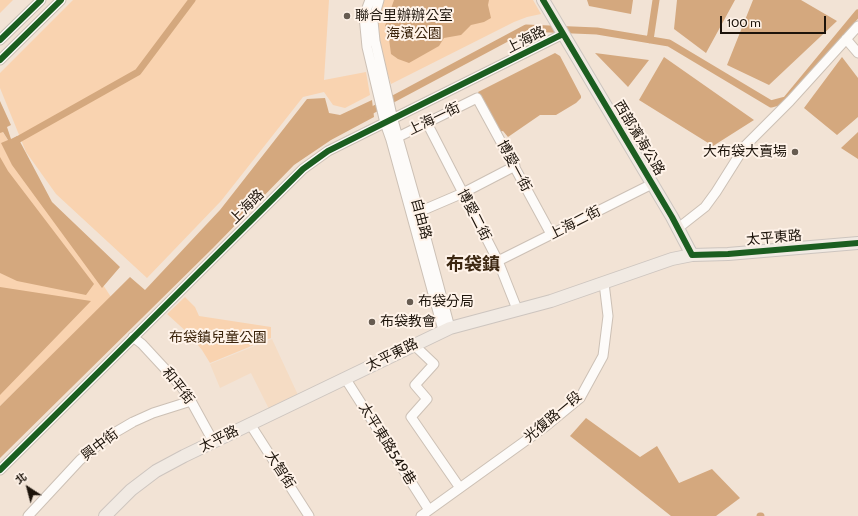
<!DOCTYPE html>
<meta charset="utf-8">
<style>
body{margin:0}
#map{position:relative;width:858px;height:516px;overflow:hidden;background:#f2e3d5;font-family:Cabin,"Noto Sans TC",sans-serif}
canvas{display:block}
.north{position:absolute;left:8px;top:468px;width:40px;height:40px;-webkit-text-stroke:3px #fff3e9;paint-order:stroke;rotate:324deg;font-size:11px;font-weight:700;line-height:16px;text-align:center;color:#1c130a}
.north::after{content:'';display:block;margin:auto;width:14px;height:18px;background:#1c130a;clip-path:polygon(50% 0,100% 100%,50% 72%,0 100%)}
.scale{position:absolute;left:720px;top:16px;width:106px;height:18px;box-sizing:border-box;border:2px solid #1c130a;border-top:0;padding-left:5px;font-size:12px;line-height:14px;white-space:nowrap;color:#1c130a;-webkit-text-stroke:3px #fff3e9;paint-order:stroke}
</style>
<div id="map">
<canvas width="858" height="516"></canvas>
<div class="north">北</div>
<div class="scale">100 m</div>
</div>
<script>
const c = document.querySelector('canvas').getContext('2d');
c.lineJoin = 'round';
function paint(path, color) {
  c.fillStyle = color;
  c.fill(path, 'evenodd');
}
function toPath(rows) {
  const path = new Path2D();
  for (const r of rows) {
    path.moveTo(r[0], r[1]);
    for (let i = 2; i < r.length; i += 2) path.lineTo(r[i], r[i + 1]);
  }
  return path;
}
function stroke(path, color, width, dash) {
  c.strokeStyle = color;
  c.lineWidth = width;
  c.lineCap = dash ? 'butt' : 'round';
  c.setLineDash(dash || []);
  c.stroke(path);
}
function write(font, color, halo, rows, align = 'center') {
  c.font = font + ' Cabin,"Noto Sans TC",sans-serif';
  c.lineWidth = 4;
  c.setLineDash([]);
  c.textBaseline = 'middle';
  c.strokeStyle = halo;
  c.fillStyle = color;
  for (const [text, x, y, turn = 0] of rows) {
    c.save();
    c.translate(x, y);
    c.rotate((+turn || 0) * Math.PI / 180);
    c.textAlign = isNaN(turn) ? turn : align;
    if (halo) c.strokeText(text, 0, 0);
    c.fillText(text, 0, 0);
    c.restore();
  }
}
const built = toPath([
 [272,339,298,395,269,409,251,373,220,388,210,364]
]);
const green = toPath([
 [0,0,13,0,0,13],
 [73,0,329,0,324,80,366,72,370,95,345,108,333,105,324,92,303,97,221,201,147,278,56,194,26,152,0,88,0,73],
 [383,0,533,0,541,14,527,17,514,22,391,84,385,65,379,39,377,23],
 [0,128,111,297,0,406],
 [185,297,195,307,199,316,271,327,271,338,210,363,202,350,189,334,167,314]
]);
const water = toPath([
 [394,0,489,0,488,5,491,18,484,22,471,25,461,35,444,38,439,46,409,63,398,59,391,54,389,39,385,26],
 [587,0,633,0,631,14,589,6],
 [677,0,735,0,706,53,674,29],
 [753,0,801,0,837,21,769,85,727,65],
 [555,53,560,56,581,96,581,98,576,103,556,115,540,115,508,137,503,131,498,132,478,92],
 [595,53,649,60,628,87],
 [664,57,754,120,713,146,639,100],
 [842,57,858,78,858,117,837,135,804,108],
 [325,98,329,113,340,115,372,100,374,117,331,140,294,165,213,248,0,458,0,406,130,277,145,290,220,210,307,99],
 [0,101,11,125,7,127,11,139,17,136,52,202,120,267,102,288,12,165,1,143,8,140,3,132,0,133],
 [858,132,858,159,841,148],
 [0,157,8,171,94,284,86,295,17,281,0,273],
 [0,287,91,301,0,395],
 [586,418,640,457,657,446,679,483,712,469,740,498,716,516,671,516,570,436]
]);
const canal = toPath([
 [650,40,656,0],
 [365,114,526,28,597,31,669,43,771,104,786,100,858,13],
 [19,139,138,72,192,0],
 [760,516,761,516]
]);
const minor = toPath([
 [370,0,364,16,367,47,385,123,391,140,443,330],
 [379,0,373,21,375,41,393,120,419,212,450,328],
 [846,39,858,53],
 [0,40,41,0],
 [0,60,61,0],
 [427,123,498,261,517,309],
 [394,139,477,98,551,234],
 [414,214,463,193,515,166],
 [677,229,705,207,716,192,745,146,790,101,858,26],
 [498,261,652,184],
 [133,337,142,344,180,385,191,401,213,441],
 [414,345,434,364,415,385,427,399,411,417,460,488],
 [345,378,429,510],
 [250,424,309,516],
 [0,470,303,169,328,151,563,34],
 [28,516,80,460,109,436,133,422,153,413,191,401],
 [421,516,546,426,580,398,603,356,608,316,604,283]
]);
const major = toPath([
 [543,0,672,217,692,255],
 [105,516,131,490,156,471,184,456,450,328,551,301,672,259,692,255,728,254,858,243]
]);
const cycleway = toPath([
 [543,0,672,217,692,255,728,254,858,243],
 [0,40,41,0],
 [0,60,61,0],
 [0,470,303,169,328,151,563,34]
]);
const markers = [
 [347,16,4,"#675c51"],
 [795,152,4,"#675c51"],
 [410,302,4,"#675c51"],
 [372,322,4,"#675c51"]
];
const poiNames = [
 ["聯合里辦辦公室",355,16],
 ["大布袋大賣場",787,152,"right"],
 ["布袋分局",418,302],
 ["布袋教會",380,322]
];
const parkNames = [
 ["海濱公園",414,34],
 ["布袋鎮兒童公園",218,338]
];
const streetNames = [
 ["上海路",526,40,-27],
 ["上海一街",434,119,-26],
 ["西部濱海公路",639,138,59],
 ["博愛一街",514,166,62],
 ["上海路",247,207,-45],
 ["博愛二街",474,215,63],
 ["自由路",421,219,75],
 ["上海二街",575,223,-27],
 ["太平東路",774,238,-5],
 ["太平東路",392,355,-26],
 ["和平街",178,386,52],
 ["光復路一段",553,417,-40],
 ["太平路",219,439,-26],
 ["太平東路549巷",387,444,58],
 ["興中街",100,445,-37],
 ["大智街",280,470,57]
];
const districtNames = [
 ["布袋鎮",473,265]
];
paint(built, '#f5dcc4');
paint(green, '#f9d3b0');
paint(water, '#d4a87e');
stroke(canal, '#d4a87e', 7);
stroke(minor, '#ccc0b5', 11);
stroke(major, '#cdc5bf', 14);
stroke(minor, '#fdfbf9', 9);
stroke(major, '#f1eae3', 12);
stroke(cycleway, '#1b5e20', 6);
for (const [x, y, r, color] of markers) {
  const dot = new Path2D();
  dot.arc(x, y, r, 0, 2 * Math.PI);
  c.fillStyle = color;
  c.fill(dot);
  stroke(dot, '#fff3e9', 1.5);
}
write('14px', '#1c130a', '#fff3e9', poiNames, 'left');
write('14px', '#3b230a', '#fff3e9', parkNames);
write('14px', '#1c130a', '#fff3e9', streetNames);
write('bold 18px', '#3c2711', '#fff3e9', districtNames);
</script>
